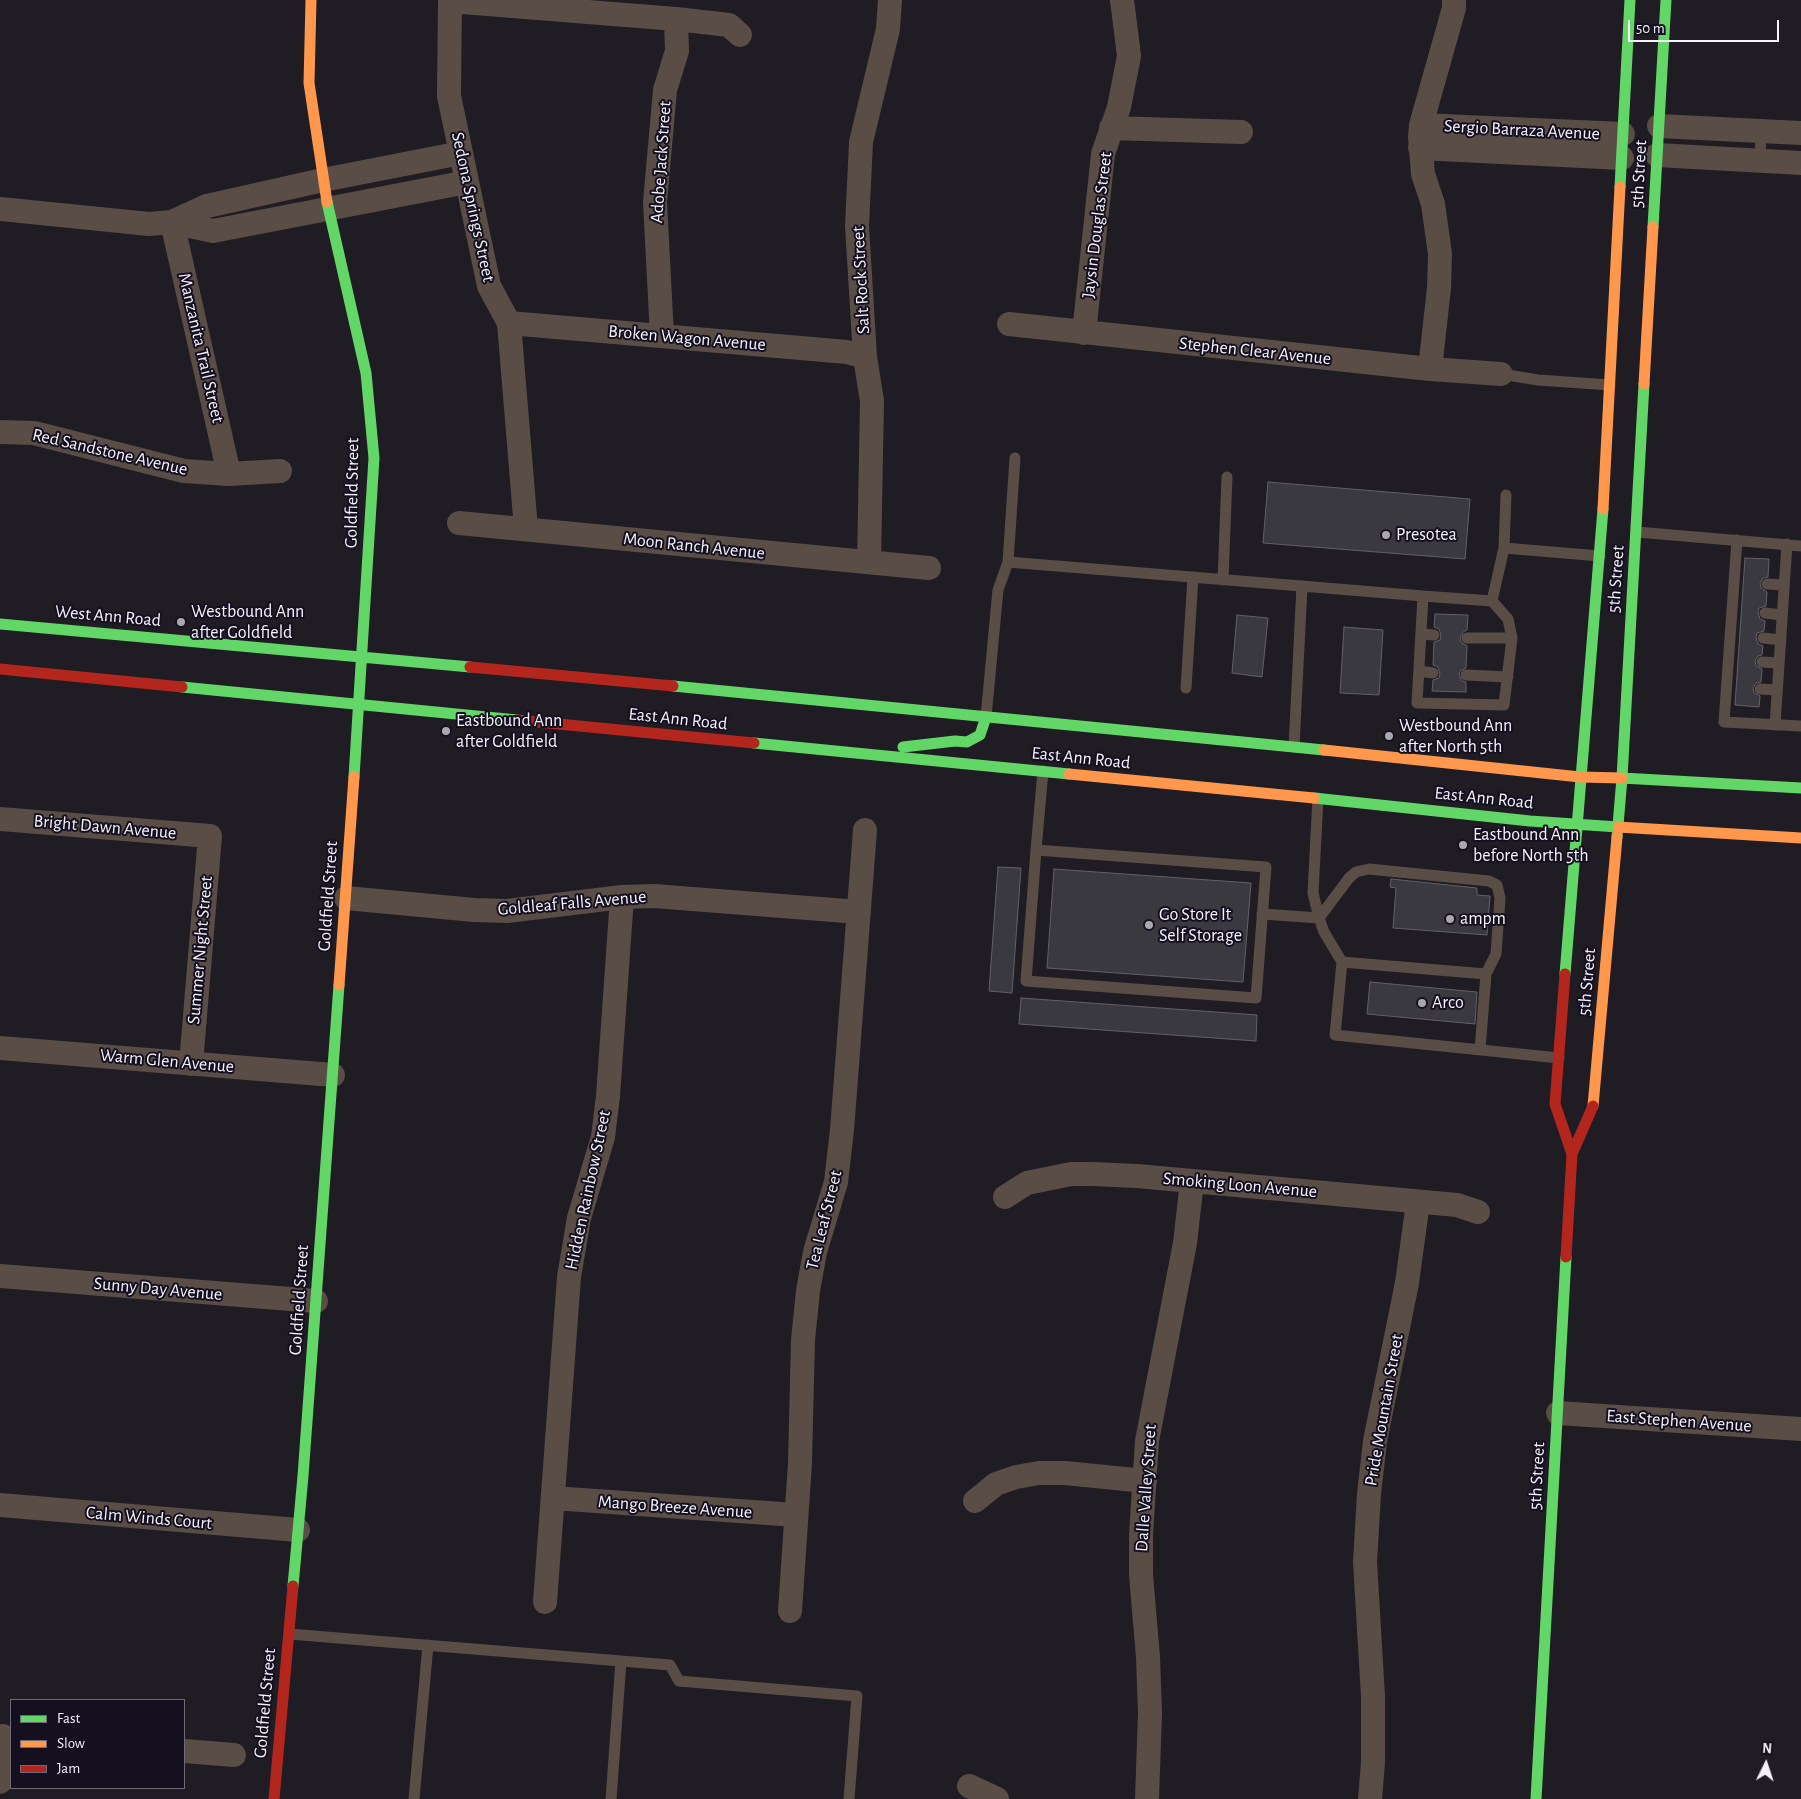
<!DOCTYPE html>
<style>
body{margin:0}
#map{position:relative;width:1801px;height:1799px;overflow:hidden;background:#1f1c24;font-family:"Alegreya Sans",sans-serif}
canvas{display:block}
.legend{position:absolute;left:10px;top:1699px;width:175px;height:90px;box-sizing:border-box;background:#15101f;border:1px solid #6f6a78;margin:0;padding:6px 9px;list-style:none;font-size:15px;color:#f5f2fd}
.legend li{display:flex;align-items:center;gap:10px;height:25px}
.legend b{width:25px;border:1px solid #6f6a78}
.north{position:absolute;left:1741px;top:1739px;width:50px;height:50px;-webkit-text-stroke:4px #15101f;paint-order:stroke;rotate:4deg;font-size:14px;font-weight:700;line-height:20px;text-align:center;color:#f5f2fd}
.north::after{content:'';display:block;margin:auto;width:18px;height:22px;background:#f5f2fd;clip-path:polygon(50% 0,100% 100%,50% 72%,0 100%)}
.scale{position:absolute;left:1628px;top:20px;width:151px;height:22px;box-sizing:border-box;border:2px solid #f5f2fd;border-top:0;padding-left:6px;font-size:15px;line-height:18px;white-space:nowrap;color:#f5f2fd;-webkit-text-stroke:4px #15101f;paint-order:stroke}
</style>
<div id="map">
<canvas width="1801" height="1799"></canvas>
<ul class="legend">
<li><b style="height:6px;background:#63d668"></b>Fast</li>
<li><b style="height:6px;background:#ff974d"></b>Slow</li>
<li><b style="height:6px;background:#b3261e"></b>Jam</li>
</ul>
<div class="north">N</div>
<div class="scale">50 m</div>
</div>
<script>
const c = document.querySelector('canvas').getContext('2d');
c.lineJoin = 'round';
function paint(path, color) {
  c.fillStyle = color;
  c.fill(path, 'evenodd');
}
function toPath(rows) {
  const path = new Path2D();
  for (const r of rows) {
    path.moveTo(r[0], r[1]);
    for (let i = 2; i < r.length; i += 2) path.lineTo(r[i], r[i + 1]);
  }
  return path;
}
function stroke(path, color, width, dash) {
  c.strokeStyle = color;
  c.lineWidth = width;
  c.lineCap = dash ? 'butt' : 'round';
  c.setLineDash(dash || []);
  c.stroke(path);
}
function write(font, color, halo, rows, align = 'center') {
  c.font = font + ' "Alegreya Sans",sans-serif';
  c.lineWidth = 4;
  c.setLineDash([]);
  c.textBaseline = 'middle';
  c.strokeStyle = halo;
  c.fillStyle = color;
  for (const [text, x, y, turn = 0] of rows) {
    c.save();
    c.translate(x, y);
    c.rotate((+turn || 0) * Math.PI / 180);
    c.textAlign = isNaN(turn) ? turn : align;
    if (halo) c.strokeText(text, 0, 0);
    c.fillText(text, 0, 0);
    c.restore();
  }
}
const building = toPath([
 [1268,482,1470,499,1465,559,1263,543,1268,482],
 [1745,558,1769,559,1768,577,1763,578,1760,583,1761,588,1767,592,1766,606,1759,608,1758,613,1760,619,1765,621,1764,631,1757,633,1756,638,1758,644,1763,646,1762,655,1758,656,1755,661,1756,666,1762,669,1761,682,1756,683,1753,688,1754,693,1760,696,1759,707,1735,705,1745,558],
 [1435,614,1468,615,1467,630,1463,632,1460,638,1461,642,1467,646,1466,668,1460,671,1459,675,1462,681,1466,682,1466,692,1432,691,1433,680,1439,678,1440,674,1438,667,1433,665,1434,642,1440,640,1441,635,1439,629,1434,627,1435,614],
 [1237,615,1268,618,1262,677,1232,673,1237,615],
 [1344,627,1383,630,1379,695,1340,693,1344,627],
 [998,867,1021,868,1012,993,989,991,998,867],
 [1054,869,1251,883,1243,982,1047,968,1054,869],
 [1391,879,1477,888,1477,895,1490,896,1487,935,1393,928,1396,888,1390,887,1391,879],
 [1370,982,1477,992,1475,1024,1367,1014,1370,982],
 [1021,998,1257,1015,1256,1041,1019,1024,1021,998]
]);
const lane = toPath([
 [1760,161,1761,131],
 [1501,374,1538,380,1610,385],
 [1015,458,1008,562,1423,596,1417,703,1504,705,1512,638,1508,619,1492,601,1504,548,1600,556],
 [1637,532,1801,546],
 [1737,540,1724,722,1801,726],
 [1504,548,1506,495],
 [1223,580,1227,477],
 [1767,584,1784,585],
 [1423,596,1492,601],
 [1765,613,1782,615],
 [1421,634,1434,635],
 [1467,638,1512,638],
 [1763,638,1781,640],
 [1762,662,1779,663],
 [1419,671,1433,673],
 [1466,675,1508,677],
 [1186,688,1193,577],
 [1760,689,1777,690],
 [986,717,998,590,1008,562],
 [1775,725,1787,544],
 [1294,747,1302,586],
 [1318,798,1313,893,1319,918,1324,932,1342,962,1486,974,1480,1050],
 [1036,850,1266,867,1256,998,1026,981,1036,850,1043,771],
 [1262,914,1319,918,1349,878,1356,872,1369,869,1489,881,1497,885,1500,898,1496,954,1486,974],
 [1342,962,1335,1035,1559,1058],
 [289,1634,670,1665,679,1681,857,1696,849,1799],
 [414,1799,428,1645],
 [611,1799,621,1661]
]);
const street = toPath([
 [450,0,449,96,489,286,509,323,526,529],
 [450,1,676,19,729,25,740,35],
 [1421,125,1623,134],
 [1659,126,1801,133],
 [1111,128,1241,132],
 [1420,148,1622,158],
 [1657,155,1801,163],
 [0,209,149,224,172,222,213,231,467,182],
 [172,222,207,206,323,180,461,153],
 [172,222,229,474],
 [509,323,847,352,865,357],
 [1009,324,1430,369,1501,374],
 [1084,333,1103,154,1119,107,1129,56,1122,0],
 [662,336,655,202,665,90,677,51,676,19],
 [1430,369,1439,288,1440,254,1433,204,1423,174,1420,137,1421,125,1454,8,1454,0],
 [0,432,34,433,184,471,229,474,280,471],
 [459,523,929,568],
 [869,562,872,401,865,357,857,226,861,142,888,29,890,0],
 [0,819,210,836,191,1064],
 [346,898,474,910,507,911,622,897,654,896,859,912],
 [0,1048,333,1075],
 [1005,1197,1027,1183,1071,1174,1092,1174,1137,1176,1457,1205,1478,1212],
 [0,1276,316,1301],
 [1558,1413,1801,1429],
 [553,1498,796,1515],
 [975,1501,996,1484,1016,1477,1039,1473,1065,1473,1145,1481],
 [0,1505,298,1530],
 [545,1602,569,1277,579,1218,603,1137,608,1096,622,897],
 [790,1611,800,1463,803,1340,808,1291,815,1252,836,1182,842,1130,865,830],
 [184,1751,234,1755],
 [0,1782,3,1736],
 [969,1786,997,1799],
 [1147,1799,1150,1713,1148,1657,1141,1575,1141,1535,1147,1441,1185,1243,1192,1181],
 [1370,1799,1373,1762,1373,1696,1365,1562,1369,1494,1375,1441,1407,1283,1418,1202]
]);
const fast = toPath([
 [1620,187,1630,0],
 [327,202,366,373,374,458,354,777],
 [1653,227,1666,0],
 [0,624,470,667],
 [673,686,1324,750],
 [182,687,517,720],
 [754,743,1069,774],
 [903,747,955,741,967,742,980,735,986,717],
 [1622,778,1801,788],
 [1314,798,1530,821,1618,827],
 [1617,837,1622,778,1644,384],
 [1565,974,1603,509],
 [293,1586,303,1476,339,985],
 [1536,1799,1566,1257]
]);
const slow = toPath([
 [311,0,309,83,327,202],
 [1644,384,1653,227],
 [1603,509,1620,187],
 [1324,750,1580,777,1622,778],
 [1069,774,1314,798],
 [1618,827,1801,838],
 [339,985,354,777],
 [1593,1106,1617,837]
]);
const jam = toPath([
 [470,667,673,686],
 [0,669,182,687],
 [517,720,754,743],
 [1565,974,1555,1104,1572,1154],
 [1566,1257,1572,1154,1593,1106],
 [274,1799,293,1586]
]);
const markers = [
 [1386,535,5,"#aaa7b1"],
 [181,622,5,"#aaa7b1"],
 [446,731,5,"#aaa7b1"],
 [1389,736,5,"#aaa7b1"],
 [1463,845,5,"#aaa7b1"],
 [1450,919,5,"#aaa7b1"],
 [1149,925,5,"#aaa7b1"],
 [1422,1003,5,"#aaa7b1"]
];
const streetNames = [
 ["Sergio Barraza Avenue",1522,130,3],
 ["Adobe Jack Street",661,162,-86],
 ["5th Street",1639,174,-87],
 ["Sedona Springs Street",473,207,78],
 ["Jaysin Douglas Street",1097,225,-83],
 ["Salt Rock Street",861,280,-93],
 ["Broken Wagon Avenue",687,338,5],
 ["Manzanita Trail Street",201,348,77],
 ["Stephen Clear Avenue",1255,351,6],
 ["Red Sandstone Avenue",110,452,13],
 ["Goldfield Street",352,493,-89],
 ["Moon Ranch Avenue",694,546,6],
 ["5th Street",1616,579,-86],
 ["West Ann Road",108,616,5],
 ["East Ann Road",678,719,6],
 ["East Ann Road",1081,758,6],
 ["East Ann Road",1484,798,6],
 ["Bright Dawn Avenue",105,827,5],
 ["Goldfield Street",328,896,-86],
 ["Goldleaf Falls Avenue",572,903,-5],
 ["Summer Night Street",200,950,-85],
 ["5th Street",1587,982,-85],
 ["Warm Glen Avenue",167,1061,5],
 ["Smoking Loon Avenue",1240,1185,5],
 ["Hidden Rainbow Street",588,1190,-78],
 ["Tea Leaf Street",824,1220,-76],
 ["Sunny Day Avenue",158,1289,5],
 ["Goldfield Street",299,1300,-86],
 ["Pride Mountain Street",1384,1410,-80],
 ["East Stephen Avenue",1679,1421,4],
 ["5th Street",1537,1476,-87],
 ["Dalle Valley Street",1146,1488,-86],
 ["Mango Breeze Avenue",675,1507,4],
 ["Calm Winds Court",149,1518,5],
 ["Goldfield Street",265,1703,-85]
];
const poiNames = [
 ["Presotea",1396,535],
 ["Westbound Ann",191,612],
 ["after Goldfield",191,633],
 ["Eastbound Ann",456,721],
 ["after Goldfield",456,742],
 ["Westbound Ann",1399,726],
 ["after North 5th",1399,747],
 ["Eastbound Ann",1473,835],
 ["before North 5th",1473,856],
 ["Go Store It",1159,915],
 ["Self Storage",1159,936],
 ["ampm",1460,919],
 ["Arco",1432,1003]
];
paint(building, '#3a3940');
stroke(building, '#626068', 1);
stroke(lane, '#594d46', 11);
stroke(street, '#594d46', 24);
stroke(fast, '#63d668', 11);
stroke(slow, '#ff974d', 11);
stroke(jam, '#b3261e', 11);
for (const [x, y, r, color] of markers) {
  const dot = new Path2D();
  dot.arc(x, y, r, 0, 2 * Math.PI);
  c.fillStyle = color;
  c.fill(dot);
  stroke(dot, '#15101f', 2);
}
write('18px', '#f5f2fd', '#15101f', streetNames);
write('18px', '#f5f2fd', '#15101f', poiNames, 'left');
</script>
